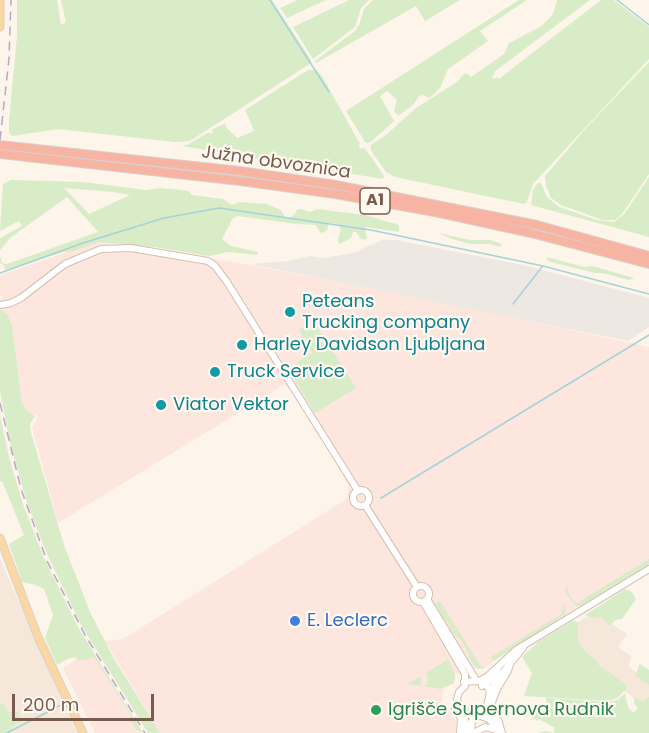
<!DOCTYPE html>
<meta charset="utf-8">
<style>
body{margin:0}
#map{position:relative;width:649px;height:733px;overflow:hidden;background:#fdf5ea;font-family:Poppins,sans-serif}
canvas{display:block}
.scale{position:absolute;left:12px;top:694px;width:142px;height:27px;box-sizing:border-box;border:3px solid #795b4c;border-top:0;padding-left:8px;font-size:18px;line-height:21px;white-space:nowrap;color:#795b4c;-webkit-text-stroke:4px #fff9f1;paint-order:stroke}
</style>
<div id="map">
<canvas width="649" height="733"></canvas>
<div class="scale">200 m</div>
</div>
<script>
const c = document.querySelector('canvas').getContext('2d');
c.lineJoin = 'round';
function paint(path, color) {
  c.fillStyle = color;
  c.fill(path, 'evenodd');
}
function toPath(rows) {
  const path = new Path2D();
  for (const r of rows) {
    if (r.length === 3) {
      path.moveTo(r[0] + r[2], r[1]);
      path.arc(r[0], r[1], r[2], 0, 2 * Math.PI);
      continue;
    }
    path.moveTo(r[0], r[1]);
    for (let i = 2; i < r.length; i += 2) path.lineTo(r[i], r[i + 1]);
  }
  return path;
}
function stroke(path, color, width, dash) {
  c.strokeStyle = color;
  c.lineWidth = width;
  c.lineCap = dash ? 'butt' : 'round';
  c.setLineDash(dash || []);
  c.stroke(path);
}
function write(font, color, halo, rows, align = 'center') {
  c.font = font + ' Poppins,sans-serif';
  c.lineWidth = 4.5;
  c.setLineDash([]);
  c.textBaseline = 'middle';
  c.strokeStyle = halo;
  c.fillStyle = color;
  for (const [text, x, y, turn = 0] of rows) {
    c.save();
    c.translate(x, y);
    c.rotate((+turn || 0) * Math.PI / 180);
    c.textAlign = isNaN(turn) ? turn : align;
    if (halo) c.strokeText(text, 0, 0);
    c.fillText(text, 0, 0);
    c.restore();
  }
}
const residential = toPath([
 [0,559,77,733,12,733,13,729,10,727,2,705,0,704],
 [594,612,627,634,618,647,631,656,629,667,649,682,649,696,642,704,592,666,577,644,574,625]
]);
const commercial = toPath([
 [99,241,240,263,461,306,649,347,649,564,531,635,484,668,475,668,455,674,454,683,444,689,441,704,448,709,456,721,456,733,160,733,105,641,123,639,342,502,347,498,348,486,343,475,293,392,284,385,58,523,32,427,38,416,27,411,22,403,12,325,7,314,0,309,0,301,3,296,0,296,0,275],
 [94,656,131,717,130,718,136,730,140,733,95,733,63,668,76,660,85,660]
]);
const industrial = toPath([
 [382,240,396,240,523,265,649,298,649,327,628,341,250,264,288,261,310,256,323,258,353,253]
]);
const green = toPath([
 [17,0,57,0,61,25,66,22,61,0,272,0,311,60,311,63,190,141,175,142,58,129,12,136,9,133,9,120,17,36],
 [298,0,326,0,287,18,280,8],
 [349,0,369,0,361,8,355,27,313,59,293,27],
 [373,0,460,0,425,21,416,6,316,63,315,61,354,32,359,25,364,9],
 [519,0,527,0,480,31,488,41,448,69,440,88,432,96,428,98,424,95,419,96,413,105,398,116,394,110,397,100,387,91,380,96,394,121,372,141,368,143,365,142,346,111],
 [557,0,590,0,494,72,495,74,492,76,494,79,497,77,499,79,505,74,601,0,614,0,649,27,649,59,533,184,527,202,524,204,395,177,386,172,372,152,370,146,372,144,386,135,416,108,457,82,464,74,467,73,471,77,504,54,509,43,542,26,553,14],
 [649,62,649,174,622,214,615,220,603,220,561,205,551,198,546,186,545,176,587,127],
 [308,70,316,70,322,76,360,144,359,146,360,149,364,148,372,158,384,176,383,179,182,146,189,144,209,132,211,134,213,132,211,130,226,123,226,127,237,138,252,132,254,130,245,110],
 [649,177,649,237,531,205,533,190,538,183,541,183,547,197,559,207,597,220,614,222,625,213],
 [11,180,83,182,146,190,160,188,171,189,189,191,192,195,223,199,232,205,239,202,267,204,281,210,284,216,289,218,294,215,298,209,301,209,310,212,317,209,365,215,399,225,399,232,365,227,367,238,365,240,361,239,356,232,353,232,351,238,339,244,338,239,341,230,338,224,329,223,327,230,323,233,320,232,316,225,296,224,238,216,233,218,222,239,231,246,258,252,257,255,228,252,209,256,155,247,98,242,72,252,64,252,5,270,4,265,0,263,0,255,2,263,7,264,98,232,67,197,10,238,0,250,0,238,22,226,19,221,0,231,3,184],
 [64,188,113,192,130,195,89,214],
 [438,233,470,240,490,240,502,244,500,247,490,244,470,244,452,239],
 [547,257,584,267,592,266,634,278,629,280,602,273,595,273,551,262,547,260],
 [0,309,7,314,12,325,22,403,27,411,35,416,30,424,30,429,64,545,90,612,113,657,160,733,148,733,81,625,47,554,27,503,10,443,0,391],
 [314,322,356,388,315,413,288,369,312,353,299,330],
 [0,415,9,457,23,504,43,556,78,627,143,733,136,730,129,718,131,716,94,657,85,660,76,660,77,657,68,659,57,665,45,638,53,615,44,589,36,585,22,582,9,544,24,535,2,481,0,481],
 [649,559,649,564,582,605,577,606,574,604,565,591,565,588,568,587,567,590,573,601,579,604,580,601],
 [625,589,632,592,636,599,622,619,615,620,610,626,602,617,593,618,585,615],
 [440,601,481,667,484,666,484,668,478,669,474,666,462,641,451,631,448,622,446,622,435,604],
 [564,604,566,610,564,615,494,661,491,657,563,613,561,610,564,608,562,605],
 [574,620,578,623,578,642,587,654,598,662,598,665,627,685,625,690,617,698,608,701,524,696,532,673,522,657,538,642],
 [440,645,448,659,455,675,454,683,440,689,407,684,421,676,421,686,426,686,428,677,426,673,447,660],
 [640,664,649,670,649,685,635,675],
 [625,693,628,708,634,713,638,707,634,704,634,697,643,702,649,696,649,733,538,733,545,731,553,733,555,728,539,719,537,721,531,716,532,710,545,711,547,709,546,698,609,702,619,699],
 [0,704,4,704,7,712,18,712,20,717,22,721,10,727,13,729,11,733,0,733]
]);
const stream = toPath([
 [270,0,329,92],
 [617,0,649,25],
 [0,273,83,243,164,218,219,208,371,230,543,266,649,294],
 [513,304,542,267],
 [381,498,649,335],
 [7,733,61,705]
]);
const secondary = toPath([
 [0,305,11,303,21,298,65,264,101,249,131,248,208,261,215,266,227,282,358,491],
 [361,498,8],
 [365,505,417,587],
 [421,594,8],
 [427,599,476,680],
 [423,602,465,674,465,686,459,692,457,699,459,708,464,714,478,716,489,710,497,689,508,671,510,664],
 [479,681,488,676,516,650,649,569],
 [464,682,479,681,487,686,490,692,487,706,481,711,471,712],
 [482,686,490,681,498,668],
 [490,692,498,678,523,648],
 [487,706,499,722],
 [455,709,461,718,460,733],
 [464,714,466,723,465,733],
 [481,716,489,719,500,733],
 [498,720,502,733],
 [471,733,472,721,475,713],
 [474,733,485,727,497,730]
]);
const primary = toPath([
 [0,27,0,0],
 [0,538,38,637,83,733]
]);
const highway = toPath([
 [0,145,240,171,336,185,537,225,649,256],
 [0,154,240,181,335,194,435,212,531,233,649,264]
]);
const rail = toPath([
 [0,140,9,59,11,0],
 [0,403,21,489,47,561,85,635,145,733]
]);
const markers = [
 [290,312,6,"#0f9aa8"],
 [242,345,6,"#0f9aa8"],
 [215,372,6,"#0f9aa8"],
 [161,405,6,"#0f9aa8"],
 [295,621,6,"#3f7fe0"],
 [376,710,6,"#2e9e5b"]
];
const shields = [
 [375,201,30]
];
const shieldNames = [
 ["A1",375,201]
];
const streetNames = [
 ["Južna obvoznica",276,163,8]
];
const cultureNames = [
 ["Peteans",302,302],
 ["Trucking company",302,323],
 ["Harley Davidson Ljubljana",254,345],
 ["Truck Service",227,372],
 ["Viator Vektor",173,405]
];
const shopNames = [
 ["E. Leclerc",307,621]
];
const leisureNames = [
 ["Igrišče Supernova Rudnik",388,710]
];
paint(residential, '#f5e7d9');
paint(commercial, '#fde6de');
paint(industrial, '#eee8e3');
paint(green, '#d8ecc8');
stroke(stream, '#a4d3d9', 1.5);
stroke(secondary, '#d5bfaf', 8);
stroke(primary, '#d9d1cd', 9);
stroke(highway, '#d9d1cd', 10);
stroke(secondary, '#fff', 6);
stroke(primary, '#fbd7a3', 7);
stroke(highway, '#f7b4a2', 8);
stroke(rail, '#b8a7c8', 1.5, [9, 6]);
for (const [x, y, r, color] of markers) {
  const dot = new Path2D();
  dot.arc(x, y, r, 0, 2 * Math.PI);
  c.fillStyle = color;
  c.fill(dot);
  stroke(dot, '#fff9f1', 2);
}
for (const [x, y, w] of shields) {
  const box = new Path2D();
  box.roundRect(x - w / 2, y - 13, w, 26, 4.5);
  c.fillStyle = '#fff9f1';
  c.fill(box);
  stroke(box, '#795b4c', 1.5);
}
write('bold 16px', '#795b4c', null, shieldNames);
write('18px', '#795b4c', '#fff9f1', streetNames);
write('18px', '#0d838f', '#fff9f1', cultureNames, 'left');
write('18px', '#366cbe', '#fff9f1', shopNames, 'left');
write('18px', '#27864d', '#fff9f1', leisureNames, 'left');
</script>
